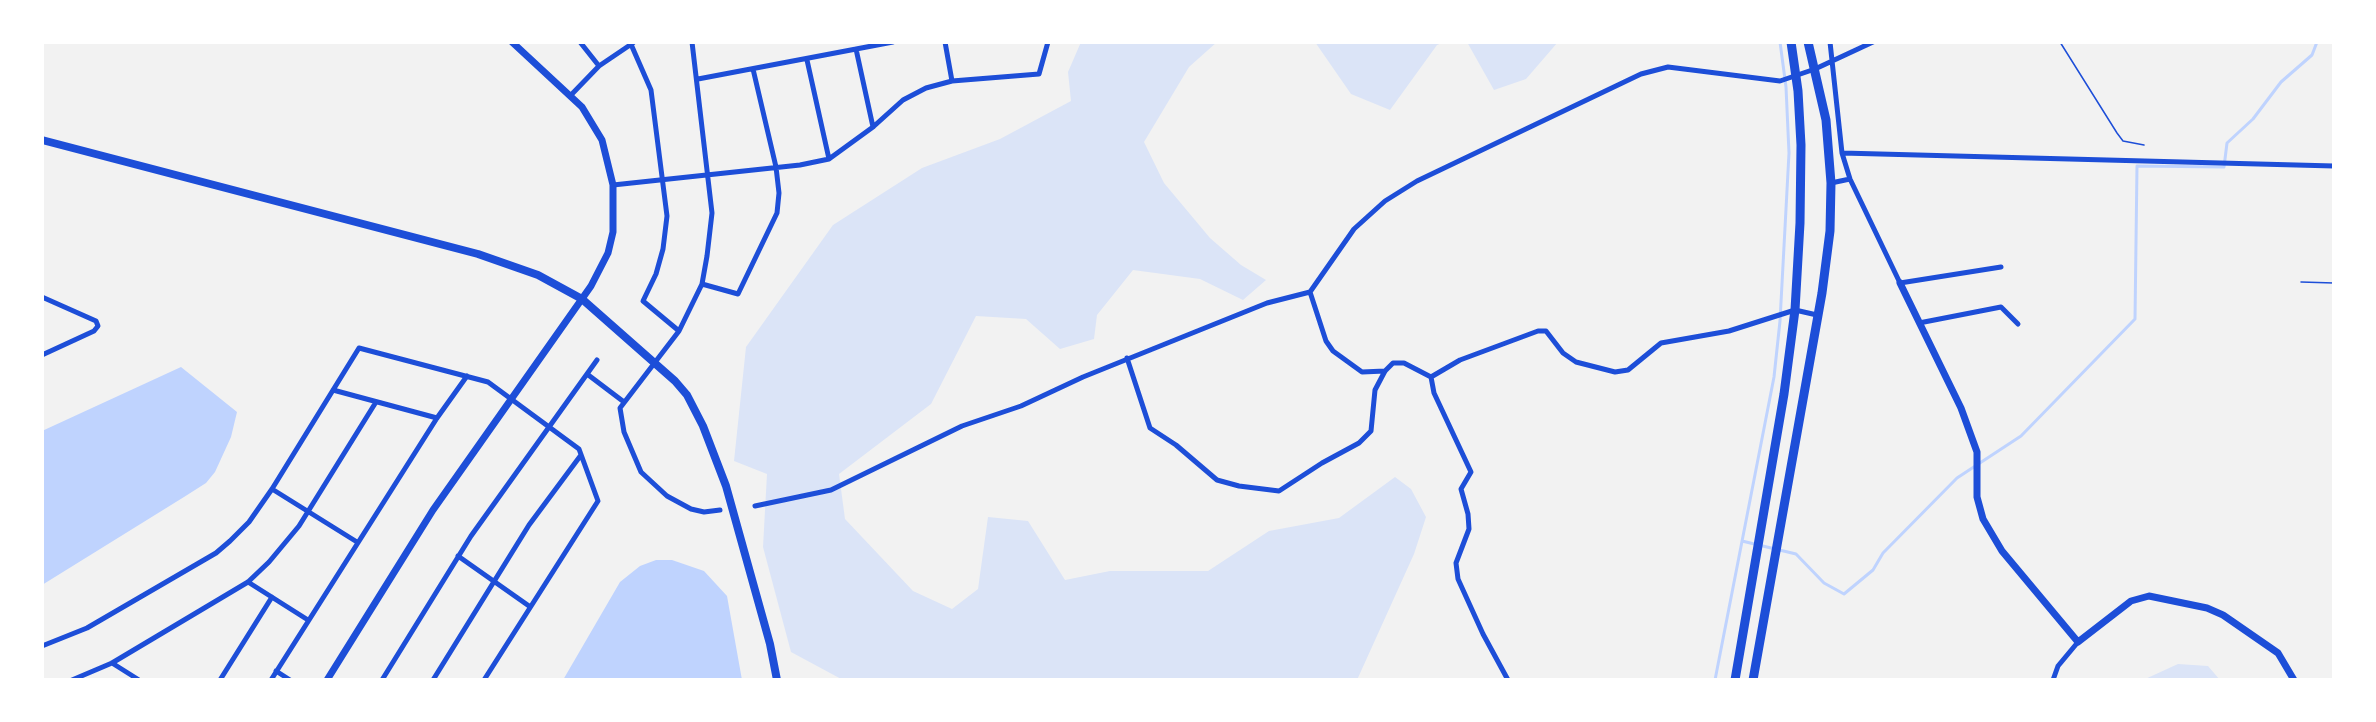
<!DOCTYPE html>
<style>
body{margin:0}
#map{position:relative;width:2376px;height:722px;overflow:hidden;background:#f2f2f2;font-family:Rubik,sans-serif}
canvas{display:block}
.frame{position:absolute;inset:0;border:44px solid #fff;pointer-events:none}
</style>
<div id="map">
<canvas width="2376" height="722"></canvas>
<div class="frame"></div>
</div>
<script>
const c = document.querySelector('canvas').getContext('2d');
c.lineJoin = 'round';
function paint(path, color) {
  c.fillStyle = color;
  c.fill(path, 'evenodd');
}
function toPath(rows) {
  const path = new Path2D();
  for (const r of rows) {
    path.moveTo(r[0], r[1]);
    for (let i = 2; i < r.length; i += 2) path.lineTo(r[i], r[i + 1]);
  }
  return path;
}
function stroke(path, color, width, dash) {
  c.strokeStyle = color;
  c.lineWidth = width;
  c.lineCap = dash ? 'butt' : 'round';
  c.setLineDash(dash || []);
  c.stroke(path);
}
const green = toPath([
 [1081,42,1217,42,1189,67,1144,142,1164,183,1210,238,1241,265,1266,280,1243,300,1200,279,1133,270,1097,315,1094,339,1060,349,1026,319,976,316,931,404,839,474,845,519,913,591,952,609,978,589,988,517,1028,521,1065,580,1110,571,1208,571,1269,531,1339,518,1395,477,1411,489,1426,517,1414,554,1357,680,843,680,791,652,763,547,767,474,734,461,746,347,833,225,922,168,1000,139,1071,101,1068,72],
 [1315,42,1444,42,1437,45,1390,110,1351,94],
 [1467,42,1558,42,1526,79,1494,90],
 [2178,664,2208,666,2220,680,2143,680]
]);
const water = toPath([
 [181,367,237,412,231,437,215,472,206,483,184,497,42,585,42,431],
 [656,560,672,560,704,571,727,596,742,680,563,680,620,582,640,566]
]);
const stream = toPath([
 [1742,541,1796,554,1824,583,1844,594,1873,570,1883,553,1957,478,2021,436,2135,319,2137,166,2224,167,2227,143,2253,119,2281,82,2312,55,2317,42],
 [1715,680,1774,377,1780,321,1789,153,1786,87,1780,42]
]);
const path = toPath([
 [2060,42,2117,133,2123,141,2144,145],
 [2301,282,2334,283]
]);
const minor = toPath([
 [580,42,599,66],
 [630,42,651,90,667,216,663,249,656,274,643,301,679,331],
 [692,42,712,213,707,256,702,284,679,331,620,408,624,432,641,472,667,496,691,509,704,512,720,510],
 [945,42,952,81],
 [1830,42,1842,153,1850,179,1900,283,2001,267],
 [856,49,873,127],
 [807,60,829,159],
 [698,79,893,42],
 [571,95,599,66,633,43],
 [1842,153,2334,166],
 [1831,183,1850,179],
 [613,185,800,165,829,159,873,127,903,100,926,88,952,81,1039,74,1048,42],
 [702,284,738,294,777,213,779,193,776,167,753,69],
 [1310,292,1326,341,1333,351,1362,372,1385,371],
 [42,297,96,321,98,326,94,331,42,355],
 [1919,323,2001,307,2018,324],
 [1127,358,1150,428,1176,445,1217,480,1239,486,1279,491,1322,463,1359,443,1371,431,1375,390,1385,371,1393,363,1404,363,1431,377],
 [587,374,624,402],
 [1431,377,1460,360,1538,331,1546,331,1563,353,1576,362,1615,372,1628,370,1661,343,1729,331,1795,310,1817,315],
 [1431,377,1434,393,1471,472,1461,489,1468,514,1469,529,1456,563,1458,579,1483,634,1508,680],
 [333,390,437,418],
 [272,489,357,542],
 [755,506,831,490,962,426,1021,406,1083,377,1267,303,1310,292,1354,229,1385,201,1417,181,1641,74,1668,67,1780,81,1815,69,1873,42],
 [458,556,529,606],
 [248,582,308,620],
 [42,646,87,628,216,553,230,541,249,522,272,489,359,348,488,382,579,449,598,501,484,680],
 [112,663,139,680],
 [276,671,290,680],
 [72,680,112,663,248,582,269,562,299,526,376,402],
 [220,680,272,597],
 [271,680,437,418,467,376],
 [382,680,471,536,597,360],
 [433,680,529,525,581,455],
 [2053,680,2058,666,2078,642]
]);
const tertiary = toPath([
 [1900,283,1961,408,1977,452,1977,497,1983,519,2002,551,2078,642,2131,601,2149,596,2207,608,2223,615,2278,653,2294,680],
 [327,680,433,510,591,286,608,253,613,232,613,185,602,140,582,107,512,42]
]);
const secondary = toPath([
 [42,140,478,254,538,275,582,299,675,381,687,395,703,426,726,486,770,644,777,680]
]);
const trunk = toPath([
 [1735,680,1784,394,1795,310,1800,223,1801,145,1798,91,1791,42],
 [1753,680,1822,293,1830,231,1831,183,1826,120,1808,42]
]);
paint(green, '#dbe4f7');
paint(water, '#bfd3fe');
stroke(stream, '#bfd3fe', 3);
stroke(path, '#1d4ed8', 1.5);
stroke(minor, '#1d4ed8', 5);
stroke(tertiary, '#1d4ed8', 7);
stroke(secondary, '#1d4ed8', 8);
stroke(trunk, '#1d4ed8', 9);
</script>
